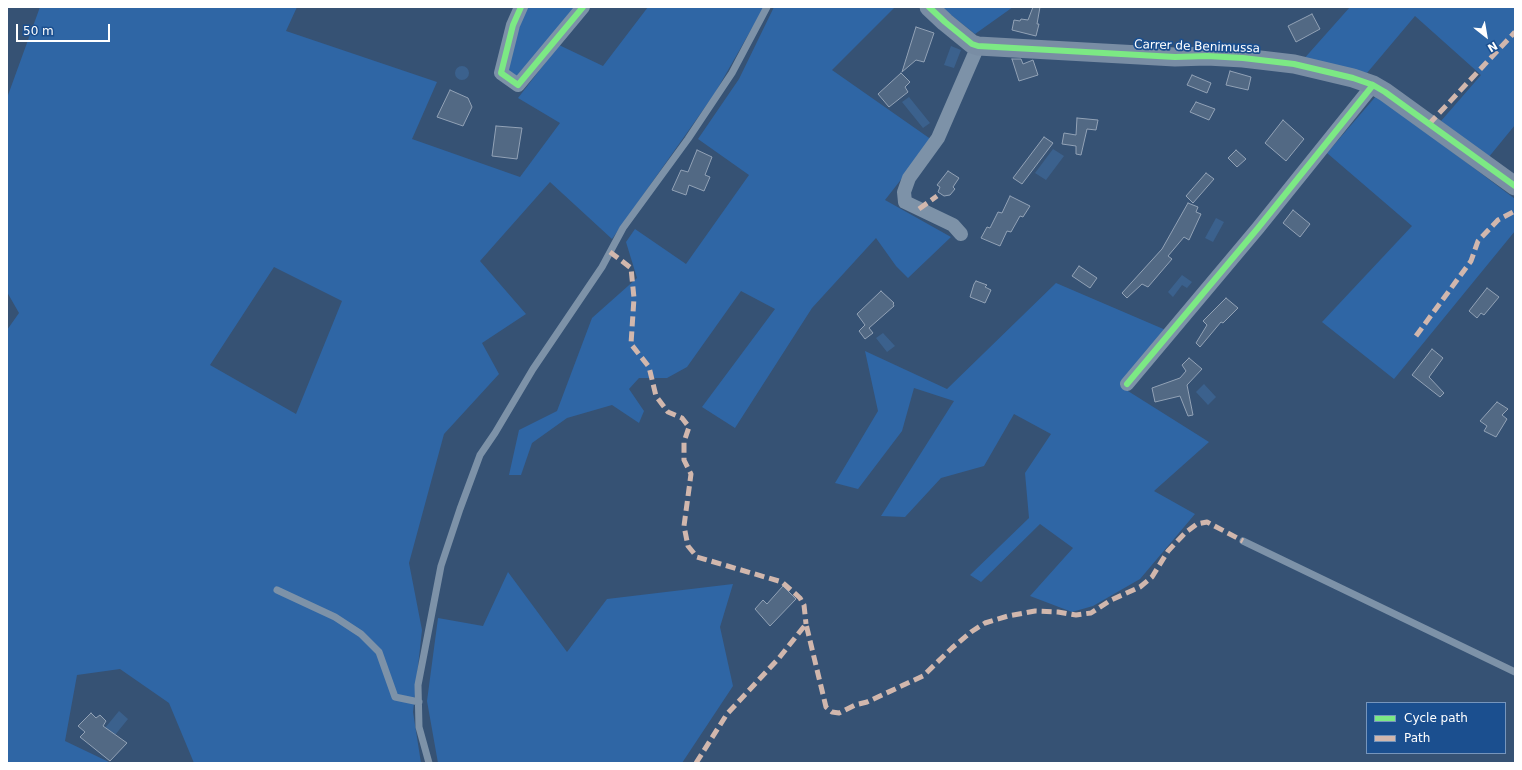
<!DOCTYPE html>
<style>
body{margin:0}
#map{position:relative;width:1522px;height:770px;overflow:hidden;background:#365274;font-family:"DejaVu Sans",sans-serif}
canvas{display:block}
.frame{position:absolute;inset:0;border:8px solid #fff;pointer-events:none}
.legend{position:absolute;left:1366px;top:702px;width:140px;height:52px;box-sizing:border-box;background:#1b4f8f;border:1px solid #7695bc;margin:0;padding:5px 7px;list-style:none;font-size:12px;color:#fff}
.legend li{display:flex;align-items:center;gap:8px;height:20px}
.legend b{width:20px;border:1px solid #7695bc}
.north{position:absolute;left:1466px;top:16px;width:40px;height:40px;-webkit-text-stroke:3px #1b4f8f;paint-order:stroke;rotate:149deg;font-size:11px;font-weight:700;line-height:16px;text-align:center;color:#fff}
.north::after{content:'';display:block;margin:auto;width:14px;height:18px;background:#fff;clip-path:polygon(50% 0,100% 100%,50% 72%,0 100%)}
.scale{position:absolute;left:16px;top:24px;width:94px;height:18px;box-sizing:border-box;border:2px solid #fff;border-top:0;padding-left:5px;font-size:12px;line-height:14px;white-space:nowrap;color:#fff;-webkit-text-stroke:3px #1b4f8f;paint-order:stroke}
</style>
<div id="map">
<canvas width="1522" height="770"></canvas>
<div class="frame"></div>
<ul class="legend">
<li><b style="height:5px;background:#7ce984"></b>Cycle path</li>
<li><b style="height:5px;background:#d1b7ad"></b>Path</li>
</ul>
<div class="north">N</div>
<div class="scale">50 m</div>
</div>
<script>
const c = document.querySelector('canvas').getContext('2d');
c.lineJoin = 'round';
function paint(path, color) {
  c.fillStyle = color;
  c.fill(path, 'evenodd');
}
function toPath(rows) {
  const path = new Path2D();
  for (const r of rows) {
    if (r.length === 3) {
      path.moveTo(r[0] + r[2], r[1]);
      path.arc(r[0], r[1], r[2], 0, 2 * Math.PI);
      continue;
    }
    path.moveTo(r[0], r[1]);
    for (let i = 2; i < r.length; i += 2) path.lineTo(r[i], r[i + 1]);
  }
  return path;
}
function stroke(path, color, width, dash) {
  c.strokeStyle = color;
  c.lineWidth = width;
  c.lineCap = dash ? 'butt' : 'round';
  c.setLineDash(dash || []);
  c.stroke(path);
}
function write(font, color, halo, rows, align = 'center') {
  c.font = font + ' "DejaVu Sans",sans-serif';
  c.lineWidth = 3.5;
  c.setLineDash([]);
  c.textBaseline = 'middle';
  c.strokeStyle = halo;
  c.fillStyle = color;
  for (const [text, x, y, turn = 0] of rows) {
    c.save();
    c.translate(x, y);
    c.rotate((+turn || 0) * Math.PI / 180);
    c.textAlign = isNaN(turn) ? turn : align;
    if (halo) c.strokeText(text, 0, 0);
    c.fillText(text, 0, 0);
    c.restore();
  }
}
const green = toPath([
 [40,7,297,7,286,31,437,82,412,139,520,177,560,123,518,98,559,45,603,66,648,7,764,7,715,93,612,239,550,182,480,261,526,314,482,343,499,374,444,434,409,563,422,630,413,712,421,763,194,763,169,703,120,669,77,675,65,741,111,763,7,763,7,330,19,313,7,292,7,98],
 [274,267,342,301,296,414,210,365],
 [527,7,575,7,517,79,503,70],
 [774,7,895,7,832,70,932,140,885,200,951,237,908,278,896,266,876,238,812,308,735,428,702,407,775,309,741,291,687,367,667,378,639,378,629,389,644,411,639,423,612,405,567,418,532,443,521,475,509,475,519,430,557,411,592,318,637,278,626,242,635,229,686,264,749,175,698,139,739,79],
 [941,7,1013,7,975,34],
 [1350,7,1515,7,1515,125,1488,158,1441,121,1481,75,1415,16,1367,73,1302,61],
 [1377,95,1515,199,1515,231,1394,379,1322,322,1412,226,1327,153],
 [1056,283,1168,331,1120,386,1209,442,1154,491,1195,514,1140,579,1093,606,1072,612,1030,596,1073,548,1040,524,981,582,970,575,1029,518,1025,473,1051,434,1014,414,984,466,941,478,905,517,881,516,954,401,914,388,902,431,858,489,835,483,878,411,865,351,947,389],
 [508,572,567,652,607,599,733,584,720,627,733,686,682,763,438,763,427,701,438,618,483,626]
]);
const water = toPath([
 [951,46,961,50,954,68,944,65],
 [462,73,7],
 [909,97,930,123,923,128,902,102],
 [1053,149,1064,156,1046,180,1035,173],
 [1216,218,1224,222,1213,242,1205,238],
 [1182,275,1192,282,1187,288,1182,285,1173,297,1168,292],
 [883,333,895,346,887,352,876,338],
 [1204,384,1216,397,1208,405,1196,392],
 [119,711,128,719,115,735,105,728]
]);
const building = toPath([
 [1033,7,1040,7,1037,24,1039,24,1036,36,1012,30,1014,20,1020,21,1021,19,1028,20,1033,7],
 [1312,14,1320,29,1296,42,1288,26,1312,14],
 [916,27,934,33,924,62,916,60,902,72,916,27],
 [1012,59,1021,59,1023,64,1033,60,1038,75,1019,81,1012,59],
 [1230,71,1251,77,1248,90,1226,85,1230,71],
 [901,73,910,82,905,87,908,92,889,107,878,94,901,73],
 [1192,75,1211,83,1207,93,1187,85,1192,75],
 [450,90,468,98,472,107,463,126,437,117,450,90],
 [1196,102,1215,109,1209,120,1190,112,1196,102],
 [1077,118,1098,120,1096,130,1087,129,1081,155,1076,154,1076,146,1062,144,1064,133,1076,135,1077,118],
 [1283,120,1304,139,1286,161,1265,143,1283,120],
 [496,126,522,128,517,159,492,156,496,126],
 [1044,137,1053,143,1022,184,1013,178,1044,137],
 [697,150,712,157,705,175,710,177,704,191,689,185,686,195,672,190,681,170,688,172,697,150],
 [1236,150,1246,159,1237,167,1228,158,1236,150],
 [948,171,959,178,953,187,955,189,950,195,944,196,938,192,940,187,937,185,948,171],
 [1206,173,1214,179,1193,203,1186,196,1206,173],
 [1010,196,1030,206,1023,217,1020,216,1011,232,1007,231,1000,246,981,238,987,227,990,228,998,212,1002,213,1010,196],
 [1188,203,1198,207,1196,212,1201,214,1189,240,1184,237,1168,256,1172,259,1148,287,1142,284,1127,298,1122,293,1162,249,1188,203],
 [1293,210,1310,224,1300,237,1283,223,1293,210],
 [1079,266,1097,278,1090,288,1072,276,1079,266],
 [976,281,987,285,985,287,991,290,985,303,970,297,974,284,976,281],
 [1487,288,1499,297,1484,315,1481,313,1477,318,1469,311,1487,288],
 [881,291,894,303,893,304,894,306,869,328,873,333,865,339,859,331,865,325,857,314,881,291],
 [1226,298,1238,308,1223,323,1221,322,1200,347,1196,343,1207,325,1203,321,1226,298],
 [1432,349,1443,358,1429,377,1444,393,1440,397,1412,375,1432,349],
 [1189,358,1202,369,1187,385,1193,415,1188,416,1180,396,1155,402,1152,388,1180,378,1186,371,1182,365,1189,358],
 [1497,402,1508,409,1502,415,1507,419,1496,437,1484,431,1487,426,1480,421,1497,402],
 [783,586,796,599,770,626,755,609,763,600,767,604,783,586],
 [91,713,96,718,100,715,106,721,103,726,127,743,110,761,80,737,85,732,78,726,91,713]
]);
const lane = toPath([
 [1243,541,1515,672],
 [277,590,335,617,361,634,379,652,395,697,419,702],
 [429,763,419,727,418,685,441,566,460,509,480,455,495,433,533,369,602,267,623,228,688,139,732,73,767,7]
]);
const street = toPath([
 [521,7,513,25,501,73,518,85,583,7],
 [961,234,953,225,905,202,904,192,909,178,938,138,978,46],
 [1127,384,1258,228,1373,85]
]);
const secondary = toPath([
 [929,7,945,22,972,44,978,46,1175,57,1207,56,1243,58,1294,64,1353,78,1373,85,1385,92,1515,186]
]);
const quiet = toPath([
 [1429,124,1515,32],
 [919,209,937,196],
 [610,252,631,268,634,298,631,344,649,367,656,396,668,412,682,418,689,427,684,442,684,460,691,474,684,526,688,546,697,557,782,582,800,598,804,605,806,624],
 [1416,336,1471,261,1478,241,1498,220,1515,211],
 [696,763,727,714,779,658,806,624,826,707,832,712,839,713,855,705,867,702,923,676,952,648,971,632,985,623,1008,616,1035,611,1058,612,1076,615,1091,613,1111,600,1140,587,1152,577,1168,551,1185,533,1197,524,1207,522,1243,541]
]);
const cycleway = toPath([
 [521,7,513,25,501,73,518,85,583,7],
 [929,7,945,22,972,44,978,46,1175,57,1207,56,1243,58,1294,64,1353,78,1373,85,1385,92,1515,186],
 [1127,384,1258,228,1373,85]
]);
const streetNames = [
 ["Carrer de Benimussa",1197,47,2]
];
paint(green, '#2f66a5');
paint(water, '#3b618d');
paint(building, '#526984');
stroke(building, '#92a2b6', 1);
stroke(lane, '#7d92a8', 7);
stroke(street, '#7d92a8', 14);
stroke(secondary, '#798da4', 19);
stroke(quiet, '#d1b7ad', 5, [10, 5]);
stroke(cycleway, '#7ce984', 6);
write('12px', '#fff', '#1b4f8f', streetNames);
</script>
